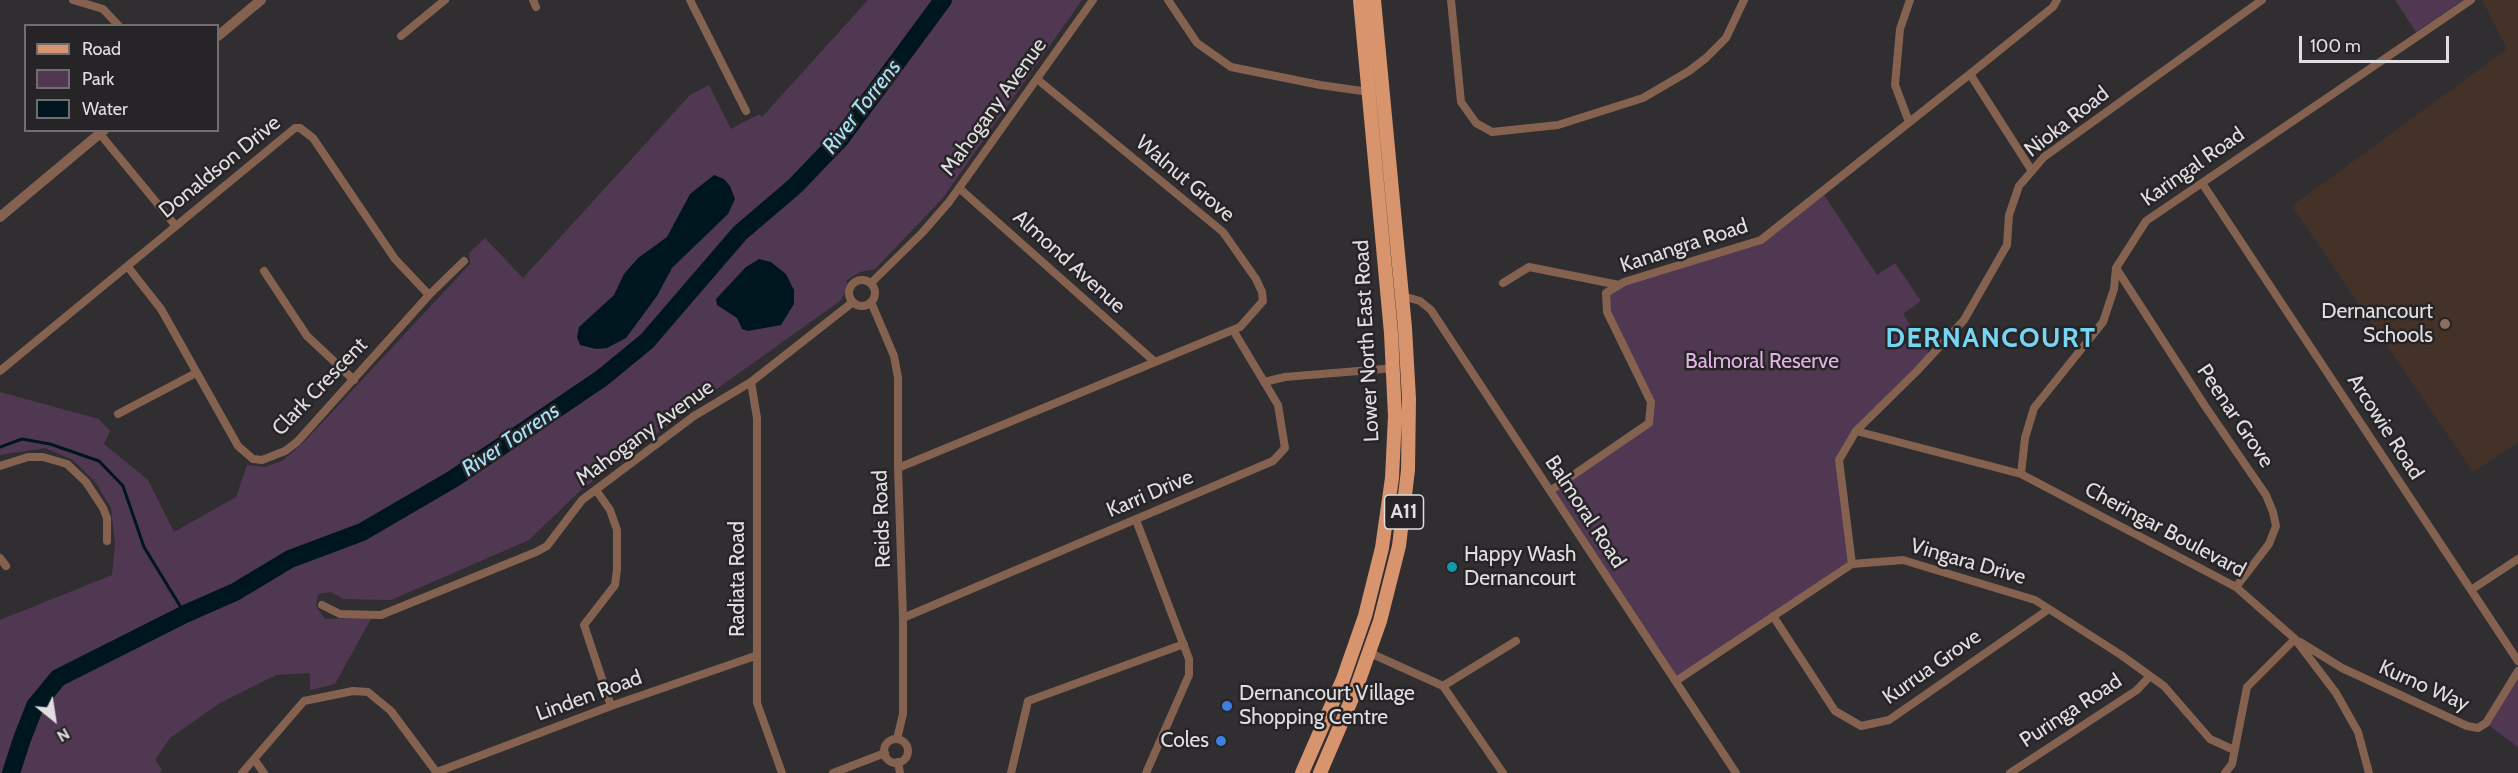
<!DOCTYPE html>
<style>
body{margin:0}
#map{position:relative;width:2518px;height:773px;overflow:hidden;background:#302e30;font-family:Cabin,sans-serif}
canvas{display:block}
.legend{position:absolute;left:24px;top:24px;width:195px;height:108px;box-sizing:border-box;background:#262426;border:2px solid #706e70;margin:0;padding:8px 10px;list-style:none;font-size:18px;color:#e0dee0}
.legend li{display:flex;align-items:center;gap:12px;height:30px}
.legend b{width:30px;border:2px solid #706e70}
.north{position:absolute;left:24px;top:689px;width:60px;height:60px;-webkit-text-stroke:4px #262426;paint-order:stroke;rotate:150deg;font-size:16px;font-weight:700;line-height:24px;text-align:center;color:#e0dee0}
.north::after{content:'';display:block;margin:auto;width:21px;height:27px;background:#e0dee0;clip-path:polygon(50% 0,100% 100%,50% 72%,0 100%)}
.scale{position:absolute;left:2299px;top:36px;width:150px;height:27px;box-sizing:border-box;border:3px solid #e0dee0;border-top:0;padding-left:8px;font-size:18px;line-height:21px;white-space:nowrap;color:#e0dee0;-webkit-text-stroke:4px #262426;paint-order:stroke}
</style>
<div id="map">
<canvas width="2518" height="773"></canvas>
<ul class="legend">
<li><b style="height:8px;background:#d8946c"></b>Road</li>
<li><b style="height:16px;background:#513852"></b>Park</li>
<li><b style="height:16px;background:#00161e"></b>Water</li>
</ul>
<div class="north">N</div>
<div class="scale">100 m</div>
</div>
<script>
const c = document.querySelector('canvas').getContext('2d');
c.lineJoin = 'round';
function paint(path, color) {
  c.fillStyle = color;
  c.fill(path, 'evenodd');
}
function toPath(rows) {
  const path = new Path2D();
  for (const r of rows) {
    if (r.length === 3) {
      path.moveTo(r[0] + r[2], r[1]);
      path.arc(r[0], r[1], r[2], 0, 2 * Math.PI);
      continue;
    }
    path.moveTo(r[0], r[1]);
    for (let i = 2; i < r.length; i += 2) path.lineTo(r[i], r[i + 1]);
  }
  return path;
}
function stroke(path, color, width, dash) {
  c.strokeStyle = color;
  c.lineWidth = width;
  c.lineCap = dash ? 'butt' : 'round';
  c.setLineDash(dash || []);
  c.stroke(path);
}
function write(font, color, halo, rows, align = 'center') {
  c.font = font + ' Cabin,sans-serif';
  c.lineWidth = 5;
  c.setLineDash([]);
  c.textBaseline = 'middle';
  c.strokeStyle = halo;
  c.fillStyle = color;
  for (const [text, x, y, turn = 0] of rows) {
    c.save();
    c.translate(x, y);
    c.rotate((+turn || 0) * Math.PI / 180);
    c.textAlign = isNaN(turn) ? turn : align;
    if (halo) c.strokeText(text, 0, 0);
    c.fillText(text, 0, 0);
    c.restore();
  }
}
const education = toPath([
 [2482,0,2518,0,2518,443,2473,472,2292,206,2507,49]
]);
const green = toPath([
 [868,0,1082,0,942,199,875,269,860,272,847,280,846,291,840,301,704,398,581,490,529,540,391,600,343,599,331,592,318,594,316,606,325,619,372,617,335,684,310,690,310,673,276,675,220,703,170,738,155,760,162,769,160,773,0,773,0,620,112,575,115,544,111,508,96,483,73,460,45,448,0,455,0,392,99,419,110,431,104,444,148,480,174,532,236,497,247,465,264,467,282,461,304,442,470,264,469,253,485,238,523,278,690,95,709,85,731,129,759,114,762,117],
 [2395,0,2463,0,2416,32],
 [1822,192,1877,275,1895,263,1921,301,1903,314,1931,356,1856,431,1839,460,1852,564,1676,681,1550,491,1649,423,1651,402,1607,312,1606,293,1624,282,1761,240],
 [2518,671,2518,747,2486,723]
]);
const water = toPath([
 [714,175,724,179,730,186,735,199,728,214,672,268,657,296,626,338,607,348,596,349,580,345,577,337,579,327,614,295,624,274,638,258,667,237,690,194],
 [759,259,771,262,786,274,794,290,794,304,781,325,748,331,742,329,737,318,717,305,716,299,746,267]
]);
const stream = toPath([
 [0,447,22,439,50,444,99,461,123,486,144,547,185,614]
]);
const river = toPath([
 [11,773,22,739,35,706,58,678,185,614,235,592,290,559,362,532,453,479,602,378,647,341,740,233,795,186,841,138,943,0]
]);
const minor = toPath([
 [73,0,103,9,119,26],
 [533,0,536,7],
 [690,0,746,111],
 [1168,0,1197,43,1231,67,1320,85,1369,92,1383,91],
 [1451,0,1461,102,1476,123,1492,132,1558,125,1643,98,1689,71,1706,58,1726,38,1744,0],
 [401,36,445,0],
 [1970,74,2032,171],
 [1909,122,1895,85,1900,29,1910,0],
 [100,134,175,225],
 [2202,183,2518,661],
 [959,188,1155,362],
 [128,267,161,309,238,446,253,459,262,460,285,451,297,442,429,295,464,261],
 [2116,268,2205,406,2266,495,2273,512,2276,526,2269,544,2236,587],
 [264,271,307,336,354,380],
 [862,293,13],
 [871,283,922,233,949,202,1093,0],
 [1503,283,1529,267,1619,285],
 [1399,295,1420,301,1431,310,1736,773],
 [871,302,894,356,898,378,898,468,903,618,903,714,897,739],
 [0,371,295,128,300,128,313,138,395,259,429,295],
 [751,382,757,418,757,703,782,773],
 [1264,382,1285,377,1395,368],
 [118,414,196,373],
 [1856,431,2021,474,2236,587,2295,639,2336,693,2358,732,2369,773],
 [0,466,28,457,43,457,67,464,86,482,103,508,107,518,107,541],
 [898,468,1240,327,1263,301,1262,292,1256,279,1223,232,1037,79],
 [2021,474,2025,438,2034,408,2103,322,2114,289,2116,268,2146,221,2471,0],
 [596,490,610,510,617,530,617,569,615,585,584,625,611,706],
 [1550,491,1649,423,1651,402,1607,312,1606,293,1624,282,1761,240,1970,74,2053,7,2057,0],
 [1136,520,1189,659,1189,675,1146,773],
 [0,558,6,566],
 [1852,564,1839,460,1856,431,1917,371,1964,320,2007,245,2009,215,2019,186,2044,157,2262,0],
 [2471,590,2518,559],
 [322,605,340,614,381,615,536,552,547,546,582,500,694,416,751,382,853,302],
 [1773,616,1835,711,1861,726,1889,720,2049,609],
 [903,618,1273,461,1285,448,1278,405,1233,330],
 [2300,642,2342,668,2467,726,2478,728,2486,723,2518,671],
 [1370,653,1443,686,1503,773],
 [1676,681,1852,564,1903,560,2035,600,2121,655,2164,686,2210,739,2234,750],
 [1443,686,1516,641],
 [896,751,12],
 [254,759,264,773],
 [898,762,900,773],
 [437,772,611,706,755,656],
 [242,773,304,701,353,691,368,692,391,711,437,773],
 [833,773,885,753],
 [1011,773,1028,701,1184,644],
 [2010,773,2137,690,2150,676],
 [2225,773,2232,764,2247,687,2295,639]
]);
const tertiary = toPath([
 [218,36,261,0],
 [0,217,104,130]
]);
const primary = toPath([
 [1302,773,1343,679,1365,616,1382,548,1392,478,1395,416,1391,333,1360,0],
 [1320,773,1356,689,1380,621,1399,546,1408,470,1409,399,1405,328,1374,0]
]);
const markers = [
 [2445,324,6,"#8d6e63"],
 [1452,567,6,"#0f9aa8"],
 [1227,706,6,"#3f7fe0"],
 [1221,741,6,"#3f7fe0"]
];
const shields = [
 [1404,512,39]
];
const shieldNames = [
 ["A11",1404,512]
];
const streetNames = [
 ["Mahogany Avenue",994,107,-54],
 ["Nioka Road",2067,122,-38],
 ["Donaldson Drive",220,167,-39],
 ["Karingal Road",2193,167,-35],
 ["Walnut Grove",1185,179,40],
 ["Kanangra Road",1684,246,-18],
 ["Almond Avenue",1069,262,42],
 ["Lower North East Road",1367,341,-93],
 ["Clark Crescent",320,387,-46],
 ["Peenar Grove",2235,416,56],
 ["Arcowie Road",2385,427,57],
 ["Mahogany Avenue",645,433,-36],
 ["Karri Drive",1150,494,-23],
 ["Balmoral Road",1585,512,57],
 ["Reids Road",882,519,-92],
 ["Cheringar Boulevard",2165,530,28],
 ["Vingara Drive",1968,562,16],
 ["Radiata Road",738,579,-90],
 ["Kurrua Grove",1932,667,-35],
 ["Kurno Way",2424,686,24],
 ["Linden Road",589,696,-20],
 ["Puringa Road",2071,711,-33]
];
const poiNames = [
 ["Dernancourt",2433,312],
 ["Schools",2433,336],
 ["Happy Wash",1464,555,"left"],
 ["Dernancourt",1464,579,"left"],
 ["Dernancourt Village",1239,694,"left"],
 ["Shopping Centre",1239,718,"left"],
 ["Coles",1209,741]
];
const parkNames = [
 ["Balmoral Reserve",1762,362]
];
const waterNames = [
 ["River Torrens",862,107,-52],
 ["River Torrens",511,440,-34]
];
const districtNames = [
 ["DERNANCOURT",1991,339]
];
paint(education, '#443229');
paint(green, '#513852');
paint(water, '#00161e');
stroke(stream, '#00161e', 3);
stroke(river, '#00161e', 18);
stroke(minor, '#84624f', 8);
stroke(tertiary, '#84624f', 10);
stroke(primary, '#d8946c', 14);
for (const [x, y, r, color] of markers) {
  const dot = new Path2D();
  dot.arc(x, y, r, 0, 2 * Math.PI);
  c.fillStyle = color;
  c.fill(dot);
  stroke(dot, '#262426', 2);
}
for (const [x, y, w] of shields) {
  const box = new Path2D();
  box.roundRect(x - w / 2, y - 17, w, 34, 4.5);
  c.fillStyle = '#262426';
  c.fill(box);
  stroke(box, '#e0dee0', 1.5);
}
write('bold 20px', '#e0dee0', null, shieldNames);
write('21px', '#e0dee0', '#262426', streetNames);
write('21px', '#e0dee0', '#262426', poiNames, 'right');
write('21px', '#e3b2e4', '#262426', parkNames);
write('italic 22px', '#a4e2f9', '#262426', waterNames);
c.letterSpacing = '1.5px';
write('bold 27px', '#75d6f3', '#262426', districtNames);
c.letterSpacing = '0px';
</script>
